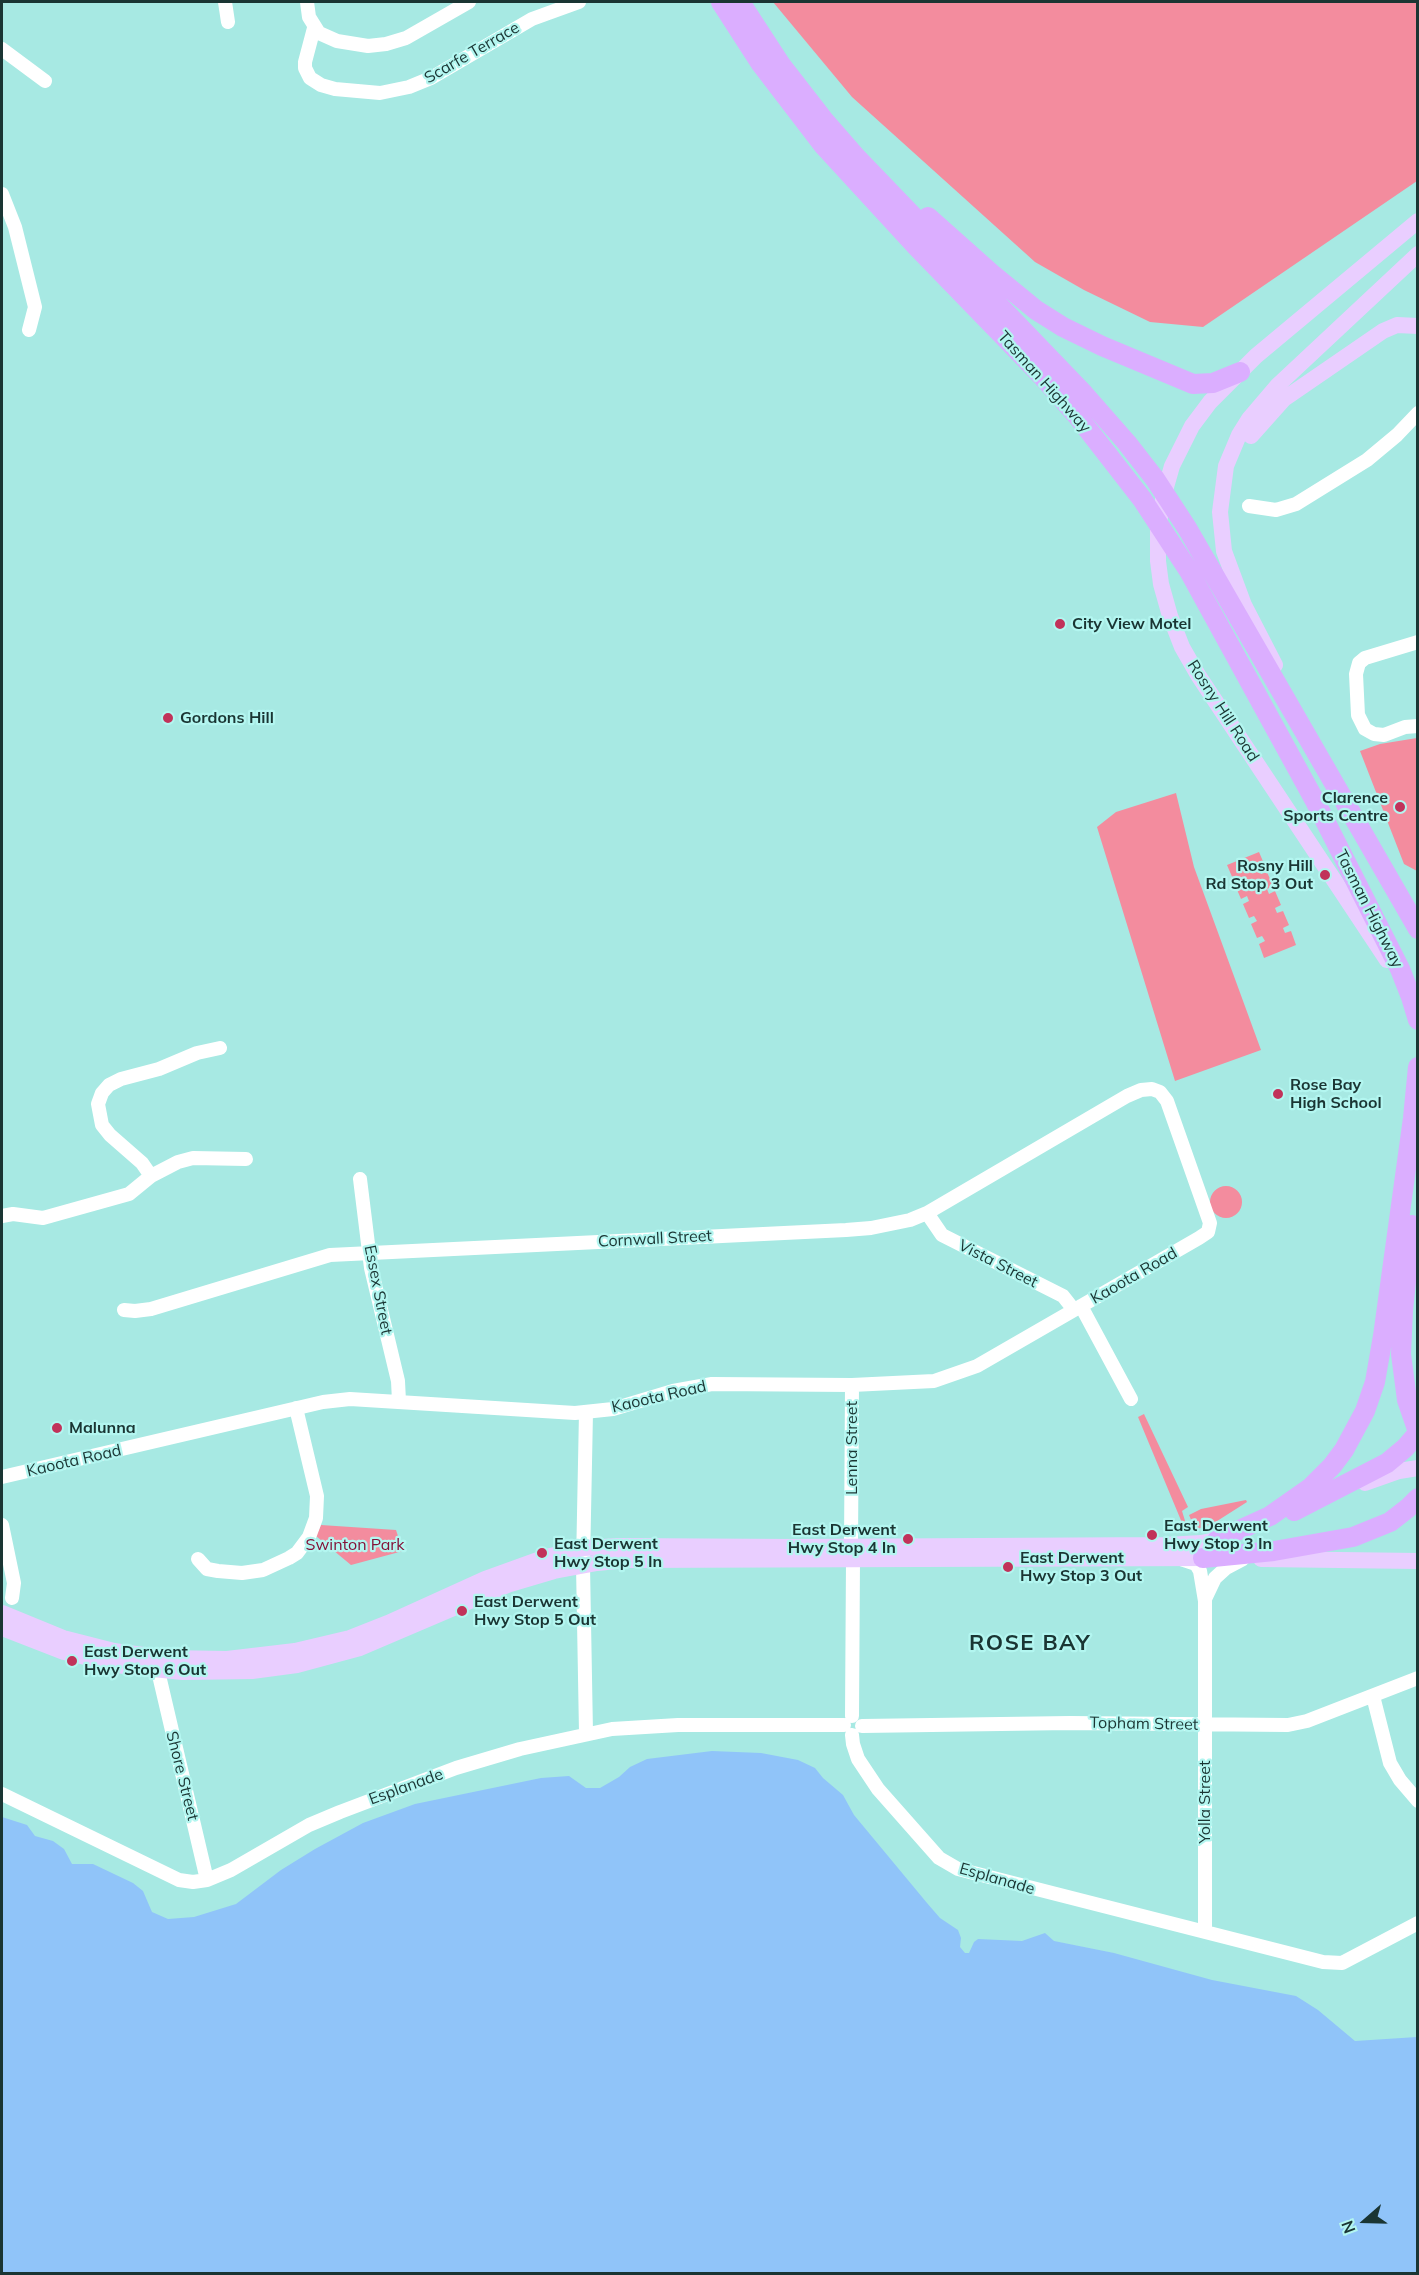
<!DOCTYPE html>
<style>
body{margin:0}
#map{position:relative;width:1419px;height:2275px;overflow:hidden;background:#a7e9e3;font-family:Mulish,sans-serif}
canvas{display:block}
.frame{position:absolute;inset:0;border:3px solid #1a3533;pointer-events:none}
.north{position:absolute;left:1335px;top:2191px;width:60px;height:60px;-webkit-text-stroke:4px #b3f6f0;paint-order:stroke;rotate:250deg;font-size:16px;font-weight:700;line-height:24px;text-align:center;color:#1a3533}
.north::after{content:'';display:block;margin:auto;width:21px;height:27px;background:#1a3533;clip-path:polygon(50% 0,100% 100%,50% 72%,0 100%)}
</style>
<div id="map">
<canvas width="1419" height="2275"></canvas>
<div class="frame"></div>
<div class="north">N</div>
</div>
<script>
const c = document.querySelector('canvas').getContext('2d');
c.lineJoin = 'round';
function paint(path, color) {
  c.fillStyle = color;
  c.fill(path, 'evenodd');
}
function toPath(rows) {
  const path = new Path2D();
  for (const r of rows) {
    if (r.length === 3) {
      path.moveTo(r[0] + r[2], r[1]);
      path.arc(r[0], r[1], r[2], 0, 2 * Math.PI);
      continue;
    }
    path.moveTo(r[0], r[1]);
    for (let i = 2; i < r.length; i += 2) path.lineTo(r[i], r[i + 1]);
  }
  return path;
}
function stroke(path, color, width, dash) {
  c.strokeStyle = color;
  c.lineWidth = width;
  c.lineCap = dash ? 'butt' : 'round';
  c.setLineDash(dash || []);
  c.stroke(path);
}
function write(font, color, halo, rows, align = 'center') {
  c.font = font + ' Mulish,sans-serif';
  c.lineWidth = 4.5;
  c.setLineDash([]);
  c.textBaseline = 'middle';
  c.strokeStyle = halo;
  c.fillStyle = color;
  for (const [text, x, y, turn = 0] of rows) {
    c.save();
    c.translate(x, y);
    c.rotate((+turn || 0) * Math.PI / 180);
    c.textAlign = isNaN(turn) ? turn : align;
    if (halo) c.strokeText(text, 0, 0);
    c.fillText(text, 0, 0);
    c.restore();
  }
}
const green = toPath([
 [773,2,1417,2,1417,181,1203,327,1150,322,1084,290,1035,262,852,97],
 [1417,738,1418,738,1417,871,1404,864,1360,751,1380,744],
 [1176,793,1194,867,1261,1050,1175,1081,1097,827,1116,812],
 [1259,852,1265,866,1259,869,1261,874,1267,872,1273,886,1267,889,1269,894,1275,891,1281,905,1275,908,1277,913,1283,911,1289,925,1283,928,1285,933,1291,931,1296,945,1264,958,1259,944,1265,941,1262,936,1257,938,1251,924,1257,921,1254,916,1249,918,1243,904,1249,901,1247,896,1241,899,1235,885,1241,882,1239,877,1233,879,1227,865],
 [1226,1202,16],
 [1144,1414,1188,1507,1182,1511,1186,1524,1185,1530,1138,1417],
 [1246,1500,1247,1502,1214,1523,1192,1531,1192,1522,1189,1515,1201,1509],
 [321,1525,396,1530,403,1551,351,1565,316,1536]
]);
const water = toPath([
 [712,1751,761,1753,798,1760,815,1768,823,1778,843,1795,854,1815,927,1903,940,1918,958,1930,961,1938,960,1947,965,1953,969,1953,974,1942,978,1939,1022,1941,1045,1933,1054,1941,1114,1953,1212,1980,1296,1996,1318,2010,1355,2041,1417,2037,1417,2273,2,2273,2,1817,27,1825,35,1836,53,1841,64,1849,72,1864,93,1864,133,1883,143,1891,152,1912,168,1919,194,1917,236,1904,281,1870,315,1849,363,1823,415,1804,541,1778,569,1776,586,1788,600,1788,619,1777,630,1767,647,1759]
]);
const minor = toPath([
 [225,2,228,22],
 [307,2,309,17,319,33,337,41,368,46,386,44,406,38,469,2],
 [314,28,305,62,305,68,310,78,321,85,335,89,380,93,409,87,431,78,532,19,579,2],
 [2,49,45,81],
 [2,194,15,227,35,307,29,330],
 [1249,506,1276,510,1296,504,1367,460,1397,435,1418,413],
 [1418,642,1365,658,1359,663,1356,674,1358,715,1365,729,1374,734,1384,735,1405,727,1418,726],
 [151,1176,142,1163,110,1135,102,1125,98,1104,102,1093,109,1085,121,1079,159,1069,197,1053,220,1048],
 [360,1179,371,1268,398,1381,399,1401],
 [927,1213,942,1235,1063,1296,1074,1310],
 [2,1216,13,1214,43,1218,129,1194,151,1176,178,1162,193,1158,246,1159],
 [1081,1306,1131,1399],
 [586,1412,583,1565,586,1733],
 [2,1477,323,1402,350,1399,575,1413,613,1409,673,1391,712,1384,852,1385,934,1381,977,1366,1199,1238,1208,1232,1210,1223,1167,1101,1160,1092,1152,1089,1141,1090,1127,1096,927,1213,910,1220,871,1228,846,1230,330,1255,151,1309,135,1311,124,1310],
 [2,1525,14,1583,12,1598],
 [851,1547,852,1385],
 [198,1559,207,1569,218,1571,242,1573,263,1570,289,1558,297,1553,309,1537,316,1518,317,1496,296,1408],
 [1181,1559,1196,1564,1200,1571,1205,1601,1205,1931],
 [1205,1599,1215,1578,1226,1568,1243,1559],
 [158,1671,207,1880],
 [1373,1696,1390,1763,1400,1780,1418,1801],
 [852,1716,853,1560],
 [862,1726,1070,1723,1288,1725,1307,1721,1418,1678],
 [852,1735,853,1744,858,1759,878,1789,939,1858,958,1869,1323,1962,1342,1963,1418,1923],
 [2,1794,179,1880,193,1882,207,1880,231,1870,309,1825,340,1812,456,1768,520,1749,612,1729,678,1725,844,1725]
]);
const major = toPath([
 [1251,436,1284,399,1383,331,1397,325,1418,326],
 [1275,665,1244,605,1224,551,1220,512,1226,466,1239,435,1249,419,1278,385,1418,254],
 [1387,960,1198,675,1182,647,1170,616,1161,584,1158,561,1158,528,1164,494,1172,466,1192,426,1210,402,1256,356,1418,221],
 [1365,1483,1399,1471,1418,1468],
 [1261,1559,1418,1561],
 [2,1613,63,1638,114,1651,165,1658,227,1659,295,1651,350,1638,388,1623,485,1579,546,1557,584,1548,620,1546,795,1547,1166,1545,1201,1543,1230,1537],
 [2,1628,64,1652,123,1666,183,1672,252,1671,297,1665,360,1648,510,1584,554,1571,597,1563,627,1560,1214,1558]
]);
const highway = toPath([
 [721,2,761,64,823,145,915,245,1042,376,1079,418,1142,499,1189,571,1315,801,1400,969,1411,997,1418,1020],
 [740,2,781,65,823,119,857,158,1084,394,1127,443,1155,479,1187,528,1418,929],
 [928,217,992,274,1036,310,1063,327,1102,346,1193,384,1213,383,1240,372],
 [1412,1225,1403,1310,1401,1354,1407,1400,1418,1432],
 [1294,1511,1387,1463,1405,1448,1418,1433],
 [1217,1540,1270,1516,1310,1488,1332,1466,1344,1450,1365,1411,1375,1382,1383,1336,1413,1118,1418,1067],
 [1203,1558,1274,1551,1353,1537,1390,1522,1408,1508,1418,1498]
]);
const markers = [
 [1060,624,6,"#c1325a"],
 [168,718,6,"#c1325a"],
 [1400,807,6,"#c1325a"],
 [1325,875,6,"#c1325a"],
 [1278,1094,6,"#c1325a"],
 [57,1428,6,"#c1325a"],
 [1152,1535,6,"#c1325a"],
 [908,1539,6,"#c1325a"],
 [542,1553,6,"#c1325a"],
 [1008,1567,6,"#c1325a"],
 [462,1611,6,"#c1325a"],
 [72,1661,6,"#c1325a"]
];
const streetNames = [
 ["Scarfe Terrace",472,53,-30],
 ["Tasman Highway",1044,382,48],
 ["Rosny Hill Road",1223,711,57],
 ["Tasman Highway",1369,909,63],
 ["Cornwall Street",655,1239,-3],
 ["Vista Street",998,1264,27],
 ["Kaoota Road",1134,1276,-30],
 ["Essex Street",378,1290,79],
 ["Kaoota Road",659,1397,-13],
 ["Lenna Street",852,1448,-90],
 ["Kaoota Road",74,1461,-13],
 ["Topham Street",1144,1724,1],
 ["Shore Street",182,1776,76],
 ["Esplanade",406,1787,-20],
 ["Yolla Street",1205,1802,-90],
 ["Esplanade",997,1879,16]
];
const poiNames = [
 ["City View Motel",1072,624],
 ["Gordons Hill",180,718],
 ["Clarence",1388,798,"right"],
 ["Sports Centre",1388,816,"right"],
 ["Rosny Hill",1313,866,"right"],
 ["Rd Stop 3 Out",1313,884,"right"],
 ["Rose Bay",1290,1085],
 ["High School",1290,1103],
 ["Malunna",69,1428],
 ["East Derwent",1164,1526],
 ["Hwy Stop 3 In",1164,1544],
 ["East Derwent",896,1530,"right"],
 ["Hwy Stop 4 In",896,1548,"right"],
 ["East Derwent",554,1544],
 ["Hwy Stop 5 In",554,1562],
 ["East Derwent",1020,1558],
 ["Hwy Stop 3 Out",1020,1576],
 ["East Derwent",474,1602],
 ["Hwy Stop 5 Out",474,1620],
 ["East Derwent",84,1652],
 ["Hwy Stop 6 Out",84,1670]
];
const parkNames = [
 ["Swinton Park",355,1545]
];
const districtNames = [
 ["ROSE BAY",1030,1643]
];
paint(green, '#f38c9e');
paint(water, '#90c4f9');
stroke(minor, '#fff', 14);
stroke(major, '#e9ceff', 16);
stroke(highway, '#dbaeff', 20);
for (const [x, y, r, color] of markers) {
  const dot = new Path2D();
  dot.arc(x, y, r, 0, 2 * Math.PI);
  c.fillStyle = color;
  c.fill(dot);
  stroke(dot, '#b3f6f0', 2);
}
write('16px', '#1a3533', '#b3f6f0', streetNames);
write('bold 16px', '#1a3533', '#b3f6f0', poiNames, 'left');
write('16px', '#841137', '#b3f6f0', parkNames);
c.letterSpacing = '1.5px';
write('bold 22px', '#1a3533', '#b3f6f0', districtNames);
c.letterSpacing = '0px';
</script>
